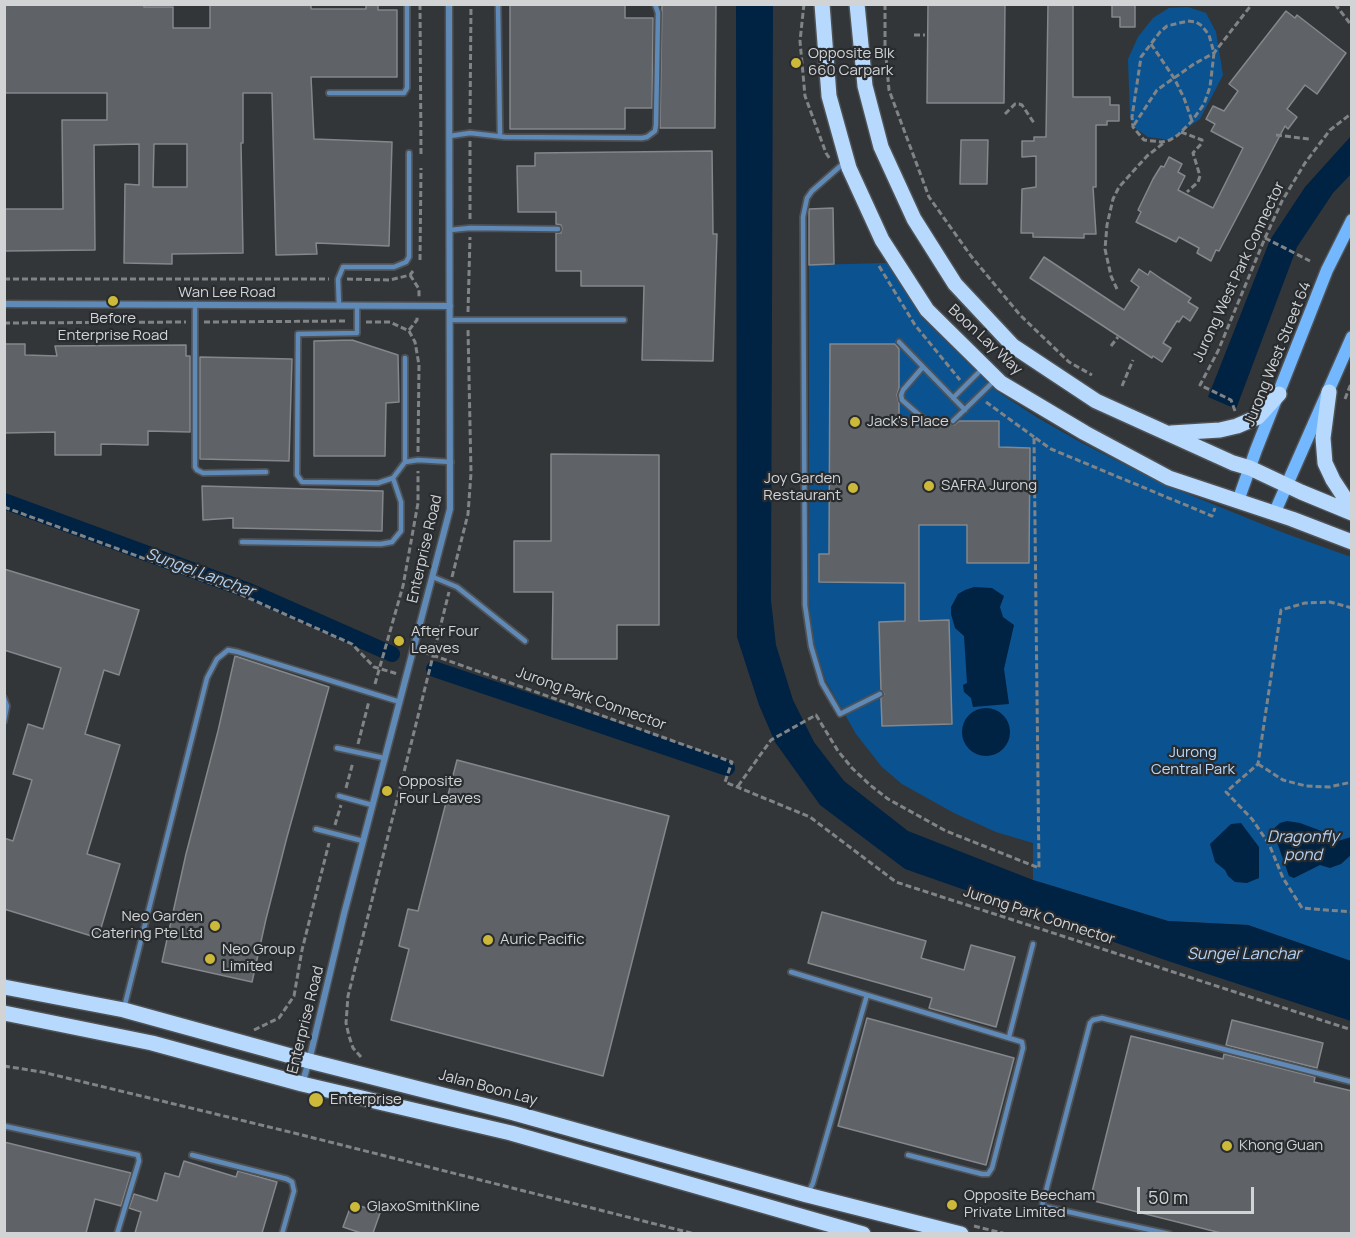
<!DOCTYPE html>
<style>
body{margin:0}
#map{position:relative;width:1356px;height:1238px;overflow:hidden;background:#333639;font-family:Manrope,sans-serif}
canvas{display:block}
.frame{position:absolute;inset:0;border:6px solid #d1d3d5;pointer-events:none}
.scale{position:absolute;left:1137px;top:1187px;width:117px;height:27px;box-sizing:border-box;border:3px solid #d1d3d5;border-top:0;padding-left:8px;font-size:18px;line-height:21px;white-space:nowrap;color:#d1d3d5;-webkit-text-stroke:4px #292c2f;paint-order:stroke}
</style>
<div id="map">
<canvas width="1356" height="1238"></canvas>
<div class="frame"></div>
<div class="scale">50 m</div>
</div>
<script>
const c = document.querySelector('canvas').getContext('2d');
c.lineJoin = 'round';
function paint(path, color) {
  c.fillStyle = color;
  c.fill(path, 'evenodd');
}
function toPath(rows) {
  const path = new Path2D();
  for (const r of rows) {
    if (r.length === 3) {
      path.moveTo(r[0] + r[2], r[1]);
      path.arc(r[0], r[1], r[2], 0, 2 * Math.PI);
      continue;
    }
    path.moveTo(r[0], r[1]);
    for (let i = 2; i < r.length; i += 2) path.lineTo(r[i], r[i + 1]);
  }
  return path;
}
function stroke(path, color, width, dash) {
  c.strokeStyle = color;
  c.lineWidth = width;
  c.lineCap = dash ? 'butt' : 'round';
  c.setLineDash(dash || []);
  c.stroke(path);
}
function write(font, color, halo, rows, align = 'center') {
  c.font = font + ' Manrope,sans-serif';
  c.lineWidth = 4.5;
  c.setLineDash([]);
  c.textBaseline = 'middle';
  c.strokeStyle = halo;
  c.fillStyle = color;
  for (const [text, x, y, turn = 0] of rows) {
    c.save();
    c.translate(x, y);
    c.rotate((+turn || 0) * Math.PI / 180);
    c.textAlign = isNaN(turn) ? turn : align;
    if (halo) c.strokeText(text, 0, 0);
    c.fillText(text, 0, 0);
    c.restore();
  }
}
const green = toPath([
 [1188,7,1206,13,1216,32,1223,75,1200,119,1170,140,1148,137,1135,128,1130,117,1128,59,1138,37,1153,18,1169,8],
 [887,263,922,318,995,390,1038,418,1080,442,1163,484,1284,533,1351,557,1351,961,1248,925,1168,921,1033,880,1033,843,996,832,954,813,902,784,882,767,856,734,826,681,814,645,809,604,809,265]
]);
const water = toPath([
 [736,5,773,5,771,600,776,645,793,700,814,742,844,781,908,831,1033,880,1168,921,1248,925,1351,961,1351,1021,1168,961,905,869,820,805,775,742,759,705,737,637],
 [1351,136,1351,174,1333,193,1297,247,1236,409,1208,397,1270,240,1305,187],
 [974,587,992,588,1004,596,1000,607,1003,617,1014,625,1004,669,1009,704,973,707,971,698,964,692,963,685,967,683,964,636,955,628,951,614,951,607,958,594,965,590],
 [986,732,24],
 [1287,821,1300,823,1327,833,1338,841,1351,837,1351,855,1341,864,1330,868,1320,865,1294,878,1289,876,1278,845,1270,832,1280,823],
 [1241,823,1259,847,1259,878,1247,883,1235,882,1228,876,1225,870,1215,862,1210,844,1231,824]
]);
const canal = toPath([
 [4,501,249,591,392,654],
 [434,669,727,768]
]);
const building = toPath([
 [4,4,144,4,144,7,173,7,173,28,210,28,210,4,311,4,311,9,366,9,366,4,378,4,378,10,397,10,397,77,311,77,314,139,392,142,389,246,316,243,317,254,276,255,272,93,243,93,243,143,241,143,243,253,172,254,172,264,124,263,125,184,139,185,139,144,94,145,95,250,4,251,4,209,63,209,62,120,107,120,107,93,4,93,4,4],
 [154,144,187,144,187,187,153,187,154,144],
 [510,4,625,4,625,18,653,18,652,108,625,108,625,129,510,129,510,4],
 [662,4,716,4,715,128,660,128,662,4],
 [928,4,1005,4,1004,103,927,103,928,4],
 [1048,4,1073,4,1073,97,1110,97,1110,105,1119,105,1119,121,1107,121,1107,125,1096,125,1096,187,1093,187,1096,234,1084,234,1084,238,1033,237,1033,233,1021,233,1022,189,1036,187,1036,156,1022,157,1022,141,1034,141,1034,137,1046,137,1048,4],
 [1112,4,1135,5,1135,27,1120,27,1120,17,1112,17,1112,4],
 [1286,11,1295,18,1297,15,1346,53,1317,94,1305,85,1287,109,1297,117,1288,129,1285,126,1219,251,1216,250,1211,261,1197,253,1199,248,1179,237,1176,242,1136,222,1141,212,1138,210,1153,179,1161,166,1164,167,1169,157,1182,164,1178,172,1185,176,1178,190,1213,208,1243,148,1211,131,1215,124,1206,119,1213,106,1224,111,1238,91,1229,84,1286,11],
 [961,140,988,140,987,184,960,184,961,140],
 [712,151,713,234,717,234,713,361,642,360,644,286,581,286,581,271,556,271,556,233,561,233,562,228,561,225,556,224,556,212,518,212,517,166,535,166,535,153,712,151],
 [833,208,834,264,809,265,809,209,833,208],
 [1044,257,1124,310,1139,287,1131,281,1139,269,1148,275,1150,271,1163,280,1191,298,1188,302,1198,308,1190,321,1183,316,1179,322,1177,321,1163,343,1171,348,1162,362,1153,356,1152,358,1030,278,1044,257],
 [352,340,398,355,399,402,386,403,385,456,314,456,314,341,352,340],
 [4,344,25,344,25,355,57,356,55,346,186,345,186,356,190,356,190,432,148,431,148,445,101,444,101,455,55,455,55,432,4,433,4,344],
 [830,344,895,344,899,349,899,388,897,395,899,403,899,426,927,425,930,421,949,421,954,425,959,421,999,421,999,447,1030,448,1029,563,967,563,967,525,919,525,919,621,949,620,952,724,882,726,881,698,884,694,881,690,879,622,905,621,905,583,819,582,819,554,829,554,830,344],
 [200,357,292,359,289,461,200,459,200,357],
 [551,454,659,455,659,625,617,625,617,659,552,659,553,592,514,592,514,541,551,541,551,454],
 [202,486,383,491,382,531,233,528,233,518,203,520,202,486],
 [4,569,139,610,119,675,104,670,85,734,120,745,87,854,120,864,98,938,4,909,4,838,13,841,32,780,13,774,28,724,43,729,61,668,4,650,4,569],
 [235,656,329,687,287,837,266,919,252,982,162,962,186,854,218,731,235,656],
 [457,760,669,816,603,1076,391,1020,409,949,399,946,408,909,418,911,457,760],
 [822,912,926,941,921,958,964,970,971,945,1015,957,996,1027,929,1008,932,998,808,963,822,912],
 [867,1018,1014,1058,986,1165,838,1126,867,1018],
 [1232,1020,1323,1043,1317,1068,1226,1045,1232,1020],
 [1131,1036,1223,1059,1224,1054,1315,1077,1314,1082,1352,1091,1352,1233,1221,1233,1090,1200,1131,1036],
 [4,1142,131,1173,121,1206,95,1199,86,1233,4,1233,4,1142],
 [184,1161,236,1177,238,1171,277,1182,262,1233,135,1233,141,1212,129,1208,134,1194,157,1201,165,1173,179,1177,184,1161],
 [352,1203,380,1213,373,1233,361,1233,343,1227,352,1203]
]);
const path = toPath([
 [420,4,421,156],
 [804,4,800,41,805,96,826,153,830,159],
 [885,4,885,46,889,90,929,197,971,256,1020,315,1069,362,1092,375],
 [1335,4,1352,26],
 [1188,21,1196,22,1202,26,1209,35,1214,53,1210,87,1204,104,1192,121,1178,135,1170,140,1162,142,1144,140,1133,127,1132,117,1141,57,1160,32,1167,26,1188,21],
 [914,35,925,35],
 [1151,44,1174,78,1184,98,1192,121],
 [1005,114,1015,104,1019,104,1022,105,1034,123],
 [470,123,471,4],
 [1134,125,1157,90,1194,64,1214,53,1252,4],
 [1181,132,1202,140,1202,143,1193,153,1200,176,1198,182,1187,192],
 [1276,135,1309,139],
 [470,219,470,141],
 [1265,238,1310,261],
 [420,260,421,168],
 [879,266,915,325,960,380],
 [410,275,419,289,419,297],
 [4,279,329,279],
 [347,279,390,280,410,275,413,271],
 [1117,289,1111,276,1105,249,1107,225,1113,199,1119,187,1147,156,1165,142],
 [468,312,470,237],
 [204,322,348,321],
 [366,322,390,322,409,331,415,342,419,365,418,452],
 [4,323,186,322],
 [409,330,417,320,417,316],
 [1111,346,1118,337],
 [1122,386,1133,360],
 [1345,399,1352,381],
 [986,402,1034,437],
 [1235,411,1231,400,1200,385,1218,351,1265,238,1282,201,1305,163,1330,130,1352,113],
 [4,507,235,592,352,644,374,667,398,674],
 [452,577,468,514,471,473,468,330],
 [1352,608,1330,602,1305,603,1281,610,1258,764,1226,792,1252,819,1269,844,1283,878,1302,908,1352,912],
 [424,652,732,762,725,782,810,817,896,882,1352,1030],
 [375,684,403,586,418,503,418,471],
 [358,744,369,701],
 [1258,764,1283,780,1306,786,1329,787,1352,782],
 [738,786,771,740,816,715,838,751,852,768,870,785,888,799,946,831,1039,868,1034,437,1051,449,1212,516,1215,508],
 [346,788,353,762],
 [335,825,341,805],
 [254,1030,279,1018,294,996,302,950,329,843],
 [361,1057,353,1048,349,1036,346,1023,348,996,449,592],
 [4,1066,42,1072,294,1133,695,1234],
 [974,1226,1006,1234]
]);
const lane = toPath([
 [498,4,500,135],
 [329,93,404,93,407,88,407,4],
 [450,136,470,133,505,137,642,138,647,137,655,131,656,125,658,13,655,4],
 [845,162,812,191,807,198,803,217,805,605,811,646,822,683,840,714,880,694],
 [450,230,470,228,558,229],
 [195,304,195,467,197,470,203,473,266,472],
 [339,306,338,279,343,267,394,267,406,262,409,257,409,153],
 [357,306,357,333,298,334,297,475,302,482,378,483,393,478,405,462,418,460,451,462],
 [450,320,624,320],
 [899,342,965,410],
 [405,358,405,462],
 [922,368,903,390,901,395,902,400,926,421],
 [953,398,983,368],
 [953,421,995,380],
 [242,542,381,544,392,542,401,531,401,502,393,478],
 [433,577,457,587,525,641],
 [4,698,7,706,4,721],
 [337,748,384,758],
 [339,796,372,805],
 [316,829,363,841],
 [791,972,1022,1042,1023,1048,992,1168,988,1174,982,1174,908,1155],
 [124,1008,207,678,217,659,228,650,238,652,400,702],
 [1009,1037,1033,944],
 [4,1126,138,1155,139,1161,117,1234],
 [192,1155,287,1179,292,1182,294,1191,282,1234],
 [808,1193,813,1183,867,995],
 [1169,1234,1042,1206,1090,1023,1093,1020,1102,1018,1352,1082]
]);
const street = toPath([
 [4,304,450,306],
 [302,1084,309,1061,344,914,450,509,449,4]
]);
const secondary = toPath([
 [1238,501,1256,450,1327,270,1352,220],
 [1274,514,1352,337]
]);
const primary = toPath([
 [822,4,829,96,849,168,882,240,927,310,1001,383,1085,433,1169,478,1292,519,1352,542],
 [857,4,865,86,881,147,914,219,955,284,1013,346,1096,401,1233,463,1250,468,1301,492,1352,513],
 [1329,392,1323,438,1325,463,1333,480,1352,509],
 [1171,433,1220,430,1237,426,1258,417,1279,394],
 [4,987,124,1010,309,1061,514,1113,807,1195,961,1234],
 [4,1013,152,1043,302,1084,511,1133,863,1234]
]);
const markers = [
 [796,63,6,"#ccb939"],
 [113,301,6,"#ccb939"],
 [855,422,6,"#ccb939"],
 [929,486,6,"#ccb939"],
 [853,488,6,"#ccb939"],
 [399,641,6,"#ccb939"],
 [387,791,6,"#ccb939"],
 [215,926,6,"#ccb939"],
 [488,940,6,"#ccb939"],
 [210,959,6,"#ccb939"],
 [316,1100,8,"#ccb939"],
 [1227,1146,6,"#ccb939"],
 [952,1205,6,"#ccb939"],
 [355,1207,6,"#ccb939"]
];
const poiNames = [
 ["Opposite Blk",808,54],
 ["660 Carpark",808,71],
 ["Before",113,319,"center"],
 ["Enterprise Road",113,336,"center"],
 ["Jack's Place",867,422],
 ["Joy Garden",841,479,"right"],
 ["Restaurant",841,496,"right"],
 ["SAFRA Jurong",941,486],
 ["After Four",411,632],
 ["Leaves",411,649],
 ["Opposite",399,782],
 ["Four Leaves",399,799],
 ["Neo Garden",203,917,"right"],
 ["Catering Pte Ltd",203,934,"right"],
 ["Auric Pacific",500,940],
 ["Neo Group",222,950],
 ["Limited",222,967],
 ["Enterprise",330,1100],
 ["Khong Guan",1239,1146],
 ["Opposite Beecham",964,1196],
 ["Private Limited",964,1213],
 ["GlaxoSmithKline",367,1207]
];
const streetNames = [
 ["Jurong West Park Connector",1239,272,-65],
 ["Wan Lee Road",227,293],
 ["Boon Lay Way",985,340,43],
 ["Jurong West Street 64",1278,354,-68],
 ["Enterprise Road",425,549,-77],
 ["Jurong Park Connector",591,699,20],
 ["Jurong Park Connector",1039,916,18],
 ["Enterprise Road",306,1020,-76],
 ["Jalan Boon Lay",488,1088,15]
];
const parkNames = [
 ["Jurong",1193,753],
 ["Central Park",1193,770]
];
const waterNames = [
 ["Sungei Lanchar",200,573,20],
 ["Dragonfly",1303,838],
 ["pond",1303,856],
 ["Sungei Lanchar",1244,955]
];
paint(green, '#0b5390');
paint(water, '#002243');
stroke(canal, '#002243', 16);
paint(building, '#5f6266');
stroke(building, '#84878b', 1.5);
stroke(lane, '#4f5255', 8);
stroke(street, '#4f5255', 9);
stroke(secondary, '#4f5255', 15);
stroke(primary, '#4f5255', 18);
stroke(path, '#818486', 3, [6, 3]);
stroke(lane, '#5f89b6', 4.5);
stroke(street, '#5f89b6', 6);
stroke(secondary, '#73b7ff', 12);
stroke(primary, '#b7d9fe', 15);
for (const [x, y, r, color] of markers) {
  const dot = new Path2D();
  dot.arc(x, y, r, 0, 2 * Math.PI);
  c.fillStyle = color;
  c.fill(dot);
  stroke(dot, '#292c2f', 2);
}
write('15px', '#d1d3d5', '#292c2f', poiNames, 'left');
write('15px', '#d1d3d5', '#292c2f', streetNames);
write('15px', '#b7d8fc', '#292c2f', parkNames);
write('italic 16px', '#b2d3f7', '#292c2f', waterNames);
</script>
